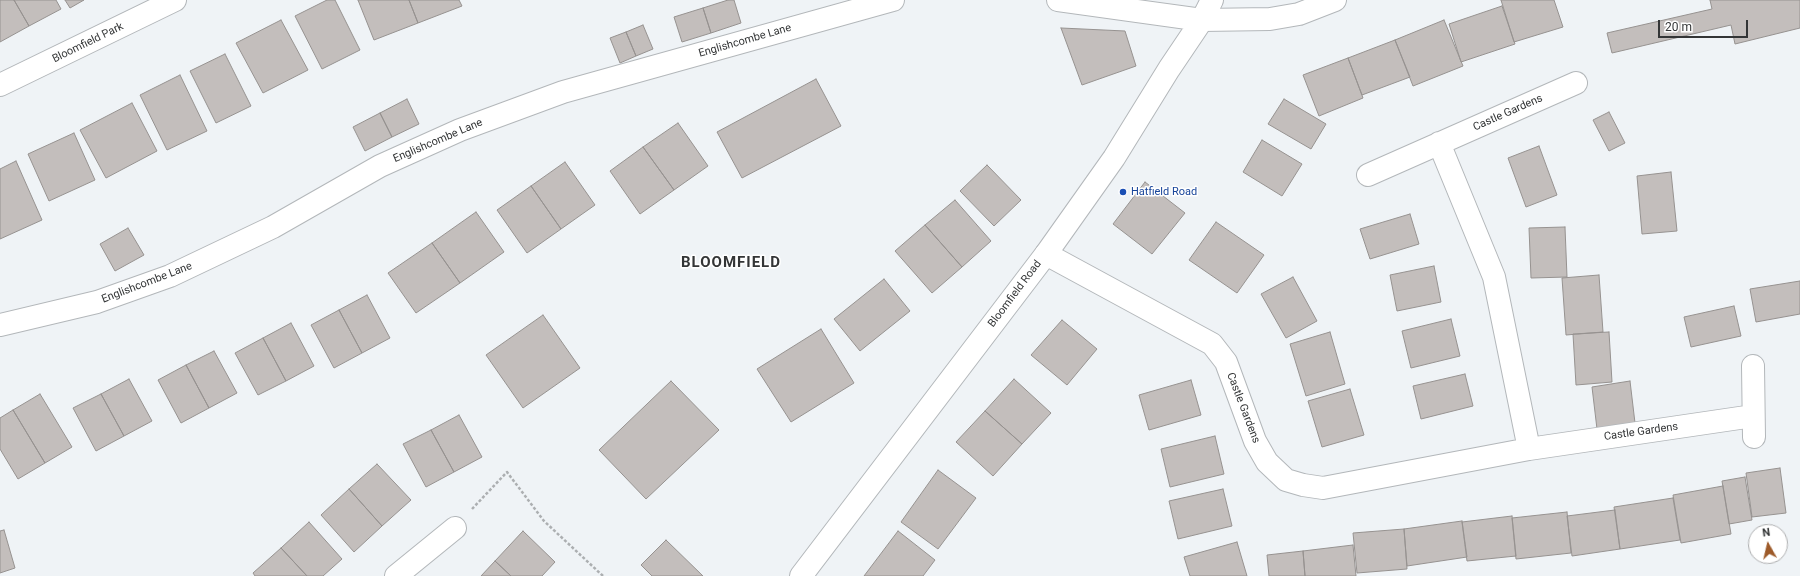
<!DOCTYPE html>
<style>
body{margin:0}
#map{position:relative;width:1800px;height:576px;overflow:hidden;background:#eff3f6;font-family:Roboto,sans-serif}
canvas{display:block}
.north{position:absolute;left:1748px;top:524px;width:40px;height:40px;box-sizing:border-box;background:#fff;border:1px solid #adaeaf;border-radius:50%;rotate:352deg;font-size:11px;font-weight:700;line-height:16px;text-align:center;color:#333536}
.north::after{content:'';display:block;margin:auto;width:14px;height:18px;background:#9d5a29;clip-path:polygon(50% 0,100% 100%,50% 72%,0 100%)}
.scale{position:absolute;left:1658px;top:20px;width:90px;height:18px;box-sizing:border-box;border:2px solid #333536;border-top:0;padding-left:5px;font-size:12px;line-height:14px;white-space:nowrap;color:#333536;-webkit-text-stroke:3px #fff;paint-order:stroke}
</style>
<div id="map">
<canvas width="1800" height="576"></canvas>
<div class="north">N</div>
<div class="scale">20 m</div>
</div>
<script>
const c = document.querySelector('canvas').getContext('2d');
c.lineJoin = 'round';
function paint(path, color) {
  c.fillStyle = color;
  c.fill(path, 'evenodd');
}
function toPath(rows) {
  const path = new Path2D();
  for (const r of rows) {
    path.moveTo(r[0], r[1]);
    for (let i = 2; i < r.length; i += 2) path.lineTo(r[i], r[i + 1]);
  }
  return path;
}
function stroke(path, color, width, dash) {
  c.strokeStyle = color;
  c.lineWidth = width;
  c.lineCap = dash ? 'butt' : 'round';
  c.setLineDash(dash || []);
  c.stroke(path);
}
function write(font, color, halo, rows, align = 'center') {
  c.font = font + ' Roboto,sans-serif';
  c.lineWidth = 3;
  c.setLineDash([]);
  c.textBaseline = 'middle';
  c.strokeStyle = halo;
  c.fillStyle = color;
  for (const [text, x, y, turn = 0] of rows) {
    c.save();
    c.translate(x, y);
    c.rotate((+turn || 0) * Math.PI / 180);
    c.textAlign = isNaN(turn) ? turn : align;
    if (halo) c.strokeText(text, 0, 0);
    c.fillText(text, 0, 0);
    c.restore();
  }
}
const building = toPath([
 [0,0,14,0,29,26,0,42,0,0],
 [14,0,56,0,61,9,29,26,14,0],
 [65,0,84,0,70,8,65,0],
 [327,0,335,0,360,50,322,69,295,16,327,0],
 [358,0,409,0,418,23,374,40,358,0],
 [409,0,459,0,462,6,418,23,409,0],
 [728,0,734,0,741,23,711,33,703,8,728,0],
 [1501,0,1554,0,1563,27,1514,42,1501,0],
 [1710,0,1800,0,1800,28,1735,44,1731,25,1612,53,1607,33,1712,9,1710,0],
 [1502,6,1515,44,1461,62,1449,24,1502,6],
 [703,8,711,33,682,42,674,17,703,8],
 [281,20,308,70,263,93,236,43,281,20],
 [1444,20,1463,66,1413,86,1395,40,1444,20],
 [643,25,653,49,636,56,626,32,643,25],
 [1061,28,1125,31,1136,66,1082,85,1061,28],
 [626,32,636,56,620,63,610,38,626,32],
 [1395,40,1410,77,1362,95,1348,58,1395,40],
 [225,54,251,106,216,123,190,71,225,54],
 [1348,58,1363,98,1319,116,1303,75,1348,58],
 [180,75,207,131,167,150,140,95,180,75],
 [816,79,841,126,742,178,717,132,816,79],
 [407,99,419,124,392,137,380,113,407,99],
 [1284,99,1326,124,1311,149,1268,124,1284,99],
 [132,103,157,151,106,178,80,130,132,103],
 [1609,112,1625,143,1609,151,1593,120,1609,112],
 [380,113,392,137,365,151,353,127,380,113],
 [678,123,708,166,674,190,643,147,678,123],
 [74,133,95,180,49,201,28,154,74,133],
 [1262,140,1302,164,1282,196,1243,172,1262,140],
 [1539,146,1557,195,1526,207,1508,158,1539,146],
 [643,147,674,190,640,214,610,171,643,147],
 [16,161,42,220,0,239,0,169,16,161],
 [565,162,595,205,561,229,531,186,565,162],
 [987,165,1021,200,994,226,960,191,987,165],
 [1671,172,1677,231,1642,234,1637,176,1671,172],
 [1145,182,1185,213,1152,254,1113,224,1145,182],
 [531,186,561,229,527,253,497,210,531,186],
 [955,200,991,241,962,267,925,225,955,200],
 [476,212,504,252,460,283,432,243,476,212],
 [1410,214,1419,244,1370,259,1360,229,1410,214],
 [1216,222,1264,255,1237,293,1189,260,1216,222],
 [925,225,962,267,932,293,895,251,925,225],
 [1565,227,1567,277,1531,278,1529,228,1565,227],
 [128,228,144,255,115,271,100,244,128,228],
 [432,243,460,283,416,313,388,273,432,243],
 [1434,266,1441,302,1397,311,1390,275,1434,266],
 [1599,275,1603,332,1566,335,1562,278,1599,275],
 [1293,277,1317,321,1286,338,1261,294,1293,277],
 [884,279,910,311,860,351,834,319,884,279],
 [1800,281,1800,314,1756,322,1750,289,1800,281],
 [367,295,390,338,362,353,339,310,367,295],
 [1734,306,1741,336,1691,347,1684,317,1734,306],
 [339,310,362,353,334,368,311,325,339,310],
 [543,315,580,368,523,408,486,355,543,315],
 [1451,319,1460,356,1411,368,1402,331,1451,319],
 [1062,320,1097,349,1067,385,1031,355,1062,320],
 [291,323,314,366,286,381,263,338,291,323],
 [821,329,854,383,791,422,757,369,821,329],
 [1330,332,1345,384,1306,396,1290,344,1330,332],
 [1609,332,1612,382,1576,385,1573,334,1609,332],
 [263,338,286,381,258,395,235,353,263,338],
 [214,351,237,393,209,408,186,365,214,351],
 [186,365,209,408,181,423,158,380,186,365],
 [1465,374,1473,406,1421,419,1413,386,1465,374],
 [129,379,152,421,124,436,101,394,129,379],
 [1014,379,1051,413,1022,444,985,411,1014,379],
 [1191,380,1201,415,1149,430,1139,395,1191,380],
 [671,381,719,430,646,499,599,450,671,381],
 [1630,381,1635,423,1597,429,1592,387,1630,381],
 [1350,389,1364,435,1322,447,1308,401,1350,389],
 [40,394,72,447,45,463,13,410,40,394],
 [101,394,124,436,96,451,73,408,101,394],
 [13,410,45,463,18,479,0,449,0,418,13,410],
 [985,411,1022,444,993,476,956,442,985,411],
 [459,415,482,457,454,472,431,430,459,415],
 [431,430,454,472,426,487,403,444,431,430],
 [1215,436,1224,474,1170,487,1161,449,1215,436],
 [377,464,411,500,382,526,349,489,377,464],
 [1780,468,1786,513,1752,517,1746,473,1780,468],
 [938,470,976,498,938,549,901,522,938,470],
 [1745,477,1752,520,1729,524,1722,481,1745,477],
 [1723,486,1731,534,1681,543,1673,495,1723,486],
 [349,489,382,526,354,552,321,515,349,489],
 [1223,489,1232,526,1178,539,1169,501,1223,489],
 [1673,498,1680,540,1620,549,1614,507,1673,498],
 [1615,510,1620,549,1572,556,1567,516,1615,510],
 [1567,512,1571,553,1516,559,1512,518,1567,512],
 [1512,516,1516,556,1467,561,1462,522,1512,516],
 [1462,521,1467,557,1407,566,1404,529,1462,521],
 [309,522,342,559,323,576,307,576,281,548,309,522],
 [1404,529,1407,569,1357,573,1353,533,1404,529],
 [4,530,15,568,0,573,0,531,4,530],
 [523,531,555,562,542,576,511,576,495,561,523,531],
 [898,531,935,560,923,576,864,576,898,531],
 [666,540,703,576,652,576,641,565,666,540],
 [1237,542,1247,576,1190,576,1184,557,1237,542],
 [1353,545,1356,576,1305,576,1303,551,1353,545],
 [281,548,307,576,255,576,253,573,281,548],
 [1303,551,1305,576,1269,576,1267,555,1303,551],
 [495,561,511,576,481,576,495,561]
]);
const path = toPath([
 [472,509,507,472,544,521,603,576]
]);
const minor = toPath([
 [1202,20,1270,19,1299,14,1335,0],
 [0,85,175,0],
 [1439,143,1494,277,1529,449],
 [1368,175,1576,83],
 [1046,254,1212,344,1226,362,1255,441,1267,462,1286,480,1303,485,1323,488,1529,449,1753,416],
 [1753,366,1754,437],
 [396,576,455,528]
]);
const tertiary = toPath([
 [1058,0,1202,20],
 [0,325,97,302,170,276,273,227,380,166,460,130,563,92,893,0],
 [801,576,1046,254,1114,158,1169,69,1202,20,1212,0]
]);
const markers = [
 [1123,192,4,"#1a4fb4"]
];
const streetNames = [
 ["Englishcombe Lane",745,41,-16],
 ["Bloomfield Park",88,43,-26],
 ["Castle Gardens",1508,113,-24],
 ["Englishcombe Lane",438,141,-23],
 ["Englishcombe Lane",147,283,-21],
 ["Bloomfield Road",1015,294,-53],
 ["Castle Gardens",1243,408,69],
 ["Castle Gardens",1641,432,-8]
];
const transitNames = [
 ["Hatfield Road",1131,192]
];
const districtNames = [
 ["BLOOMFIELD",731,263]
];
paint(building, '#c3bebc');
stroke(building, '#969290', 1);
stroke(minor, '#b3b7ba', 24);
stroke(tertiary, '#b3b7ba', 24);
stroke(path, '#acafb1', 2.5, [3, 2]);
stroke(minor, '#fff', 22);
stroke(tertiary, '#fff', 22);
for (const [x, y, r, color] of markers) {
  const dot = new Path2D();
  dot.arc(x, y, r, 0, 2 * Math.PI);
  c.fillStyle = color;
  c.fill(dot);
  stroke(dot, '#fff', 1.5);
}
write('11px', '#333536', '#fff', streetNames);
write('11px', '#164399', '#fff', transitNames, 'left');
c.letterSpacing = '1px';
write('bold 15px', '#333536', '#fff', districtNames);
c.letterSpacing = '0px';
</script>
